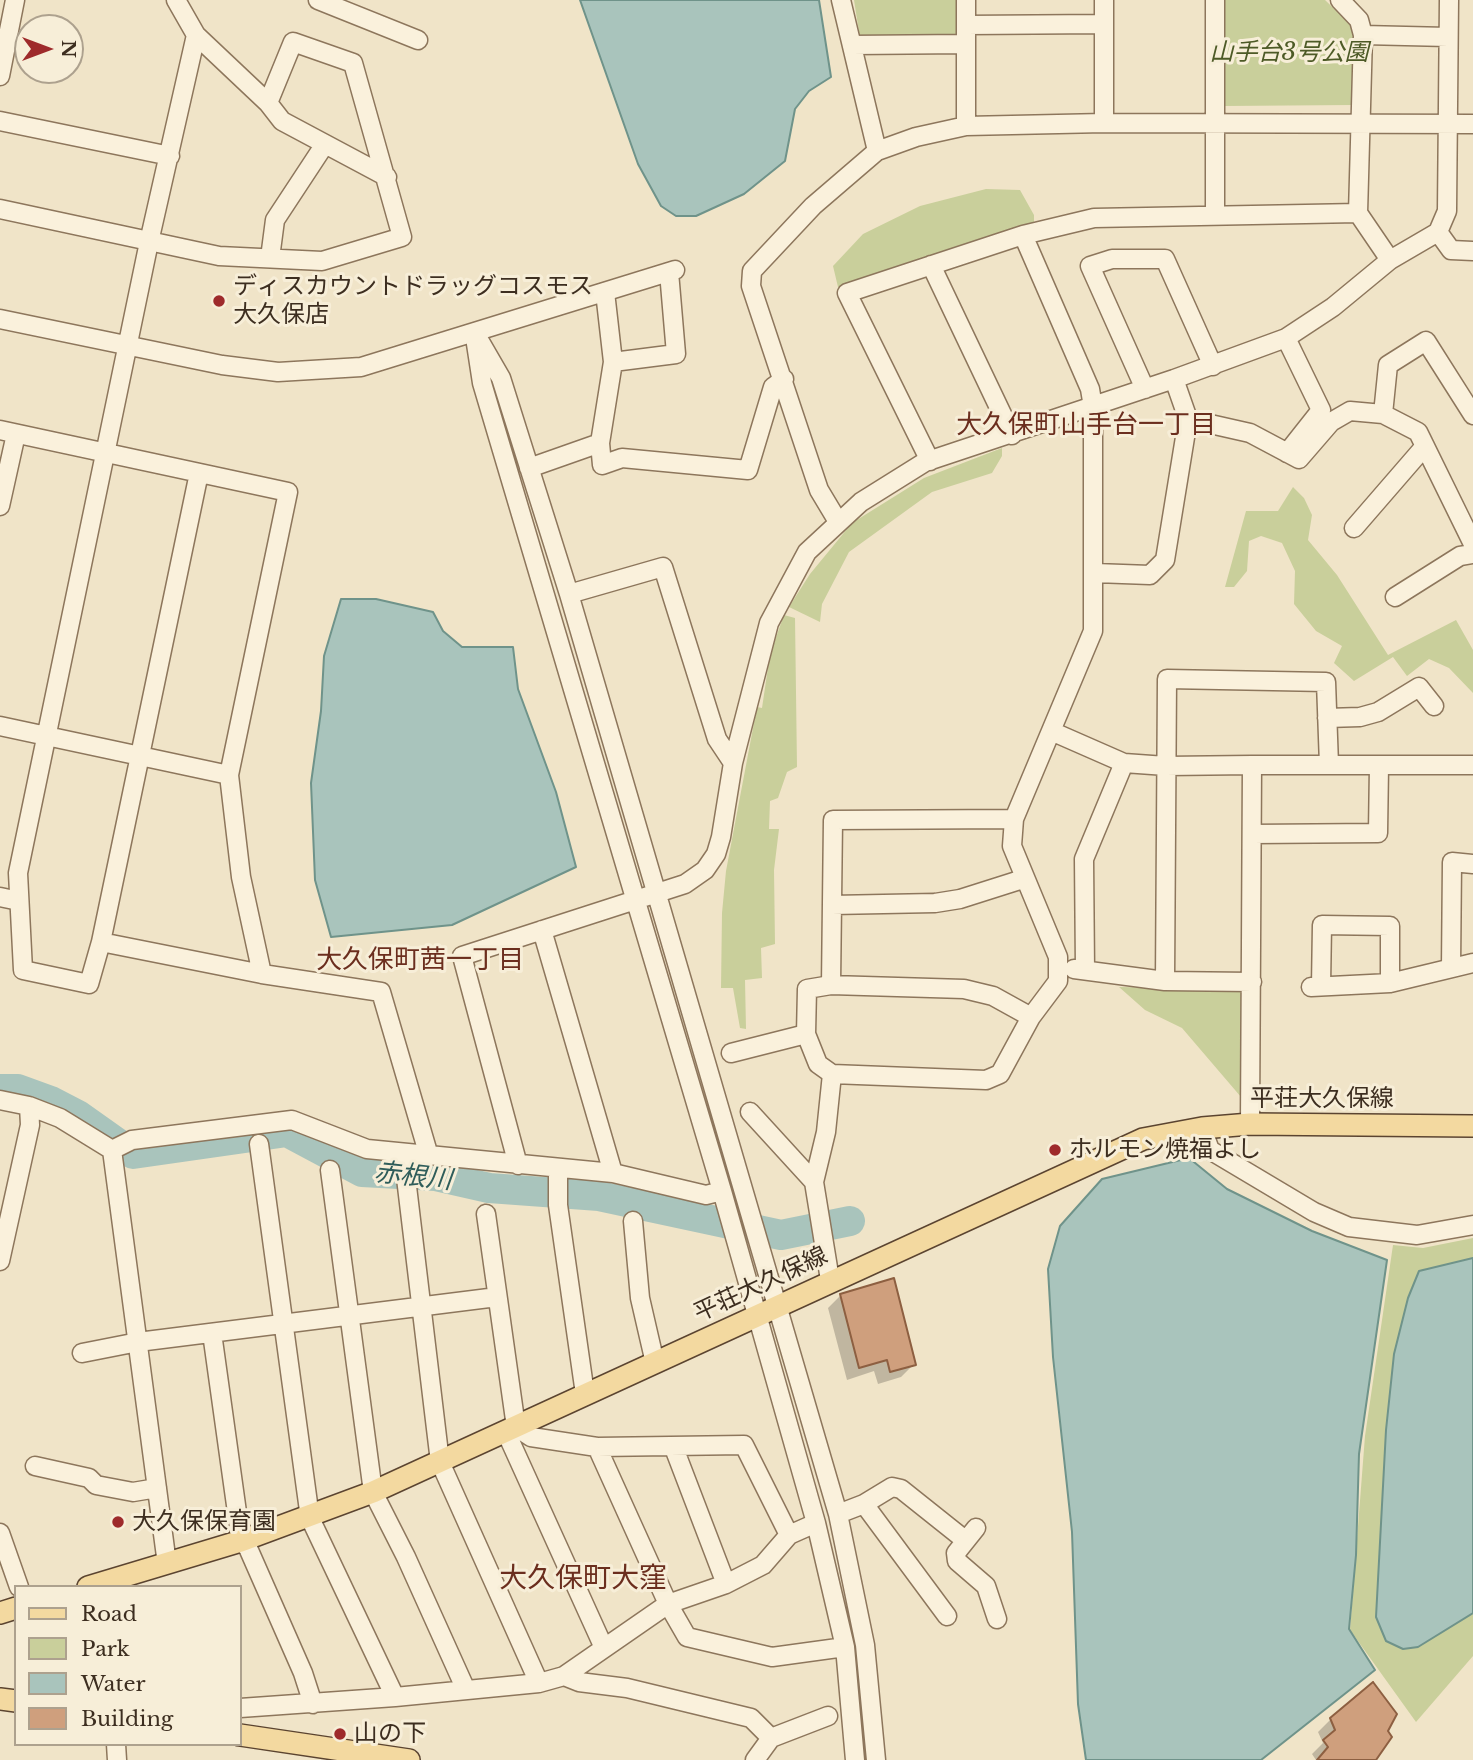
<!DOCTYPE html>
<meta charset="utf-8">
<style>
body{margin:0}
#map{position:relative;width:1473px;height:1760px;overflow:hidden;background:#f0e4c8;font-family:"Libre Baskerville",serif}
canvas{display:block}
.legend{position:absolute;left:14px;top:1585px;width:228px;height:161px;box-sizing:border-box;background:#f7eed8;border:2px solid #ada18e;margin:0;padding:9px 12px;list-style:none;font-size:21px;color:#3d2e20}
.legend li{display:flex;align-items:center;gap:14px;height:35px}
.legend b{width:35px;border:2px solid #ada18e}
.north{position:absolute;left:14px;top:14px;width:70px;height:70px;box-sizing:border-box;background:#f7eed8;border:2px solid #ada18e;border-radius:50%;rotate:90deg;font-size:19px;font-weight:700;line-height:28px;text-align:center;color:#3d2e20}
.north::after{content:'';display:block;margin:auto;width:24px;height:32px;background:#9e2a2b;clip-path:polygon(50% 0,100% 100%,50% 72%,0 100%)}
</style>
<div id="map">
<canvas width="1473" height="1760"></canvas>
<ul class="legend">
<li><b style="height:9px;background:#f3d9a0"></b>Road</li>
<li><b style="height:19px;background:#c9cf9b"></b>Park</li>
<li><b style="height:19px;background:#a9c4bc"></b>Water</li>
<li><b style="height:19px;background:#cf9f7d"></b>Building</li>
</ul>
<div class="north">N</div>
</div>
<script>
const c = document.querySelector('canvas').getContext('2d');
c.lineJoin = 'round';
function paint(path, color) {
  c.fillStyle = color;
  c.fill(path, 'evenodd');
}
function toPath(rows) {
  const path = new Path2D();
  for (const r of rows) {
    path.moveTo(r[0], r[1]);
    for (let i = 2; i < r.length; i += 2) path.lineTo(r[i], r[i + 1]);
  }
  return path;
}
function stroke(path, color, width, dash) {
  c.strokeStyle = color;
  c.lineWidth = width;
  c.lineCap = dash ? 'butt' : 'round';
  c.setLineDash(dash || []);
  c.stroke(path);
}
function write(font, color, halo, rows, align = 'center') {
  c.font = font + ' "Libre Baskerville","Noto Sans JP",serif';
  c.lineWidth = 6;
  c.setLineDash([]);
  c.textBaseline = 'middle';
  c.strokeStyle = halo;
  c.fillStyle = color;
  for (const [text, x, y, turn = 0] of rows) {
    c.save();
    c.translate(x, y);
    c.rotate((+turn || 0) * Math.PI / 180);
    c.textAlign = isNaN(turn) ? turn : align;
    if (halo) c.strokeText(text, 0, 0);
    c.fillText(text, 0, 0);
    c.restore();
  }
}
const green = toPath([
 [854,0,958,0,959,39,860,38],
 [1224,0,1325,0,1353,27,1353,105,1224,106],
 [986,189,1020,190,1034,215,1034,222,1031,226,919,265,838,287,833,266,863,234,920,206],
 [1002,448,1002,456,992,473,932,492,849,552,822,604,820,622,789,607,810,574,852,523,924,478],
 [1293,487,1304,498,1312,515,1308,540,1337,575,1388,655,1456,620,1473,650,1473,693,1449,668,1429,659,1407,676,1393,657,1354,681,1334,663,1342,646,1316,631,1294,604,1295,571,1282,543,1261,536,1249,541,1247,571,1234,587,1225,587,1246,511,1278,511],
 [784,615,795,618,797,767,787,772,778,798,770,801,769,829,779,829,774,870,775,944,761,948,762,978,745,980,746,1029,740,1028,733,988,721,988,722,913,726,871,757,707,762,708,770,654],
 [1119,987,1236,989,1243,994,1241,1097,1182,1028,1145,1010],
 [1473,1238,1473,1258,1419,1271,1408,1298,1394,1354,1386,1430,1376,1617,1451,1624,1473,1613,1473,1656,1416,1722,1350,1630,1365,1436,1393,1245,1423,1248]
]);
const water = toPath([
 [580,0,819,0,831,77,809,91,795,109,785,161,744,194,696,216,676,216,661,206,638,164,580,0],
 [341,599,376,599,433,612,443,631,462,647,513,647,518,689,556,792,576,867,452,925,331,937,315,880,311,783,321,711,324,656,341,599],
 [1189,1158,1227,1189,1312,1231,1387,1260,1359,1454,1356,1555,1349,1629,1375,1670,1261,1760,1086,1760,1078,1704,1072,1532,1053,1357,1048,1269,1060,1226,1102,1179,1189,1158],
 [1473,1258,1473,1613,1418,1647,1403,1649,1386,1641,1376,1617,1386,1430,1394,1354,1408,1298,1419,1271,1473,1258]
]);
const shadow = toPath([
 [840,1296,914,1364,901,1377,878,1384,874,1371,847,1380,828,1308],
 [1331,1719,1386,1731,1376,1760,1316,1760,1312,1754,1323,1743,1318,1732]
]);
const river = toPath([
 [0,1089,18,1089,51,1101,78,1115,133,1154,287,1132,362,1172,436,1176,489,1188,599,1196,781,1235,850,1221]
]);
const building = toPath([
 [894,1278,916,1365,890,1372,887,1360,859,1368,840,1294,894,1278],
 [1373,1682,1397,1714,1388,1731,1392,1737,1376,1760,1317,1760,1328,1747,1323,1740,1335,1730,1330,1718,1373,1682]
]);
const minor = toPath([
 [176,0,196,35,268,103,282,121,387,177],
 [318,0,418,40],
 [841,0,877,151],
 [966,0,966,126],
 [1215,0,1215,214],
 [1340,0,1359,20,1363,35],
 [966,25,1104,24],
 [196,35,149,242,18,873,23,970,89,984,101,942,262,974],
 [852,45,966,44],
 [0,76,15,0],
 [0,121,170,156],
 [1104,123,1104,0],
 [0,209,219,256,322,261,402,237,353,63,293,42,268,103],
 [1438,232,1451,250,1473,251],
 [270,258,275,220,325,144],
 [1390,260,1358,213,1363,35,1448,37],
 [931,265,1012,435],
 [605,292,613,362,600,443,602,465,622,458,748,470,773,387,784,379],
 [0,319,222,365,278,372,361,367,675,270],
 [475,333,501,378,569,594,838,1514,865,1645,876,1760],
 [1286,338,1321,410,1287,453],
 [476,344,482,383,722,1191,816,1523,845,1647,855,1760],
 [613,362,676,354,669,272],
 [1145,389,1090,266,1112,259,1165,259,1213,366],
 [1383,414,1388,365,1426,341,1473,415],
 [1188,419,1250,433,1299,459,1331,422,1350,411,1383,414,1418,432,1473,544],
 [0,430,288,492,229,775,241,877,262,974,381,992,429,1156],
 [930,461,847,293,1023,235,1094,218,1358,213],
 [529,468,600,443],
 [0,506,16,434],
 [837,520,819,490,751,286,752,271,813,206,877,151,916,137,966,126,1104,123,1473,124],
 [1354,528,1425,446],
 [1095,573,1150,575,1165,560,1188,419,1174,379],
 [569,594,663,567,717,739,733,763],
 [1395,597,1460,556,1473,554],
 [1327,718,1360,717,1378,712,1419,687,1434,706],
 [0,726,229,775],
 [1051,731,1124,763,1166,766,1252,765,1250,1124],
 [1252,765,1473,765],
 [1252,834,1378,833,1379,766],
 [0,897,19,901],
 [832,905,935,903,960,899,1023,879],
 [542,930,613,1173],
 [101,942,199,473],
 [1451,968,1452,862,1473,864],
 [1074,969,1165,981,1252,982],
 [1085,970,1084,859,1124,763],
 [1165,981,1167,679,1326,682,1329,765],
 [831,985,833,820,1014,819],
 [1321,986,1322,925,1390,926,1390,983],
 [1311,987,1390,983,1473,963],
 [806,1034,807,989,831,985,964,989,993,996,1031,1017],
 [731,1053,806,1034,818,1064,832,1074,986,1080,1000,1074,1031,1017,1058,981,1058,957,1012,846,1014,819,1093,631,1093,407,1090,389,1023,235],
 [0,1100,29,1106,60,1118,112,1150,167,1564],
 [750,1112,814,1182,830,1280],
 [1202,1128,1210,1150,1314,1212,1349,1227,1417,1235,1473,1225],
 [259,1144,310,1518,395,1697],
 [112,1150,132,1140,292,1120,367,1149,613,1173,706,1195,722,1191],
 [403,1153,440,1462,539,1683],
 [518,1165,462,956,685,884,705,870,716,854,721,837,733,763,769,623,807,552,861,502,925,462,1174,379,1286,338,1333,307,1390,260,1438,232,1447,211,1449,0],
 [330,1170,373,1492,406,1557,466,1690],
 [558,1170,558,1205,585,1394],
 [814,1182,826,1132,832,1074],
 [486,1214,516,1427,531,1437,597,1447,744,1445,789,1535],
 [633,1221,640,1298,655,1363],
 [0,1261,30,1125,29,1106],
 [212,1333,241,1541,248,1548,303,1673,313,1704],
 [82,1353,138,1342,497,1297],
 [506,1432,604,1648],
 [597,1447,668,1604,687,1637,772,1657,845,1647],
 [674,1448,726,1584],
 [35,1466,89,1478,96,1485,133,1492,157,1488],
 [864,1504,947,1616],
 [838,1514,864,1504,892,1487,901,1489,965,1540],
 [976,1528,956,1553,957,1561,986,1586,997,1619],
 [0,1533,19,1587],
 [564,1676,579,1682,627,1688,751,1718,771,1738],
 [240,1708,395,1697,539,1683,564,1676,668,1604,726,1584,763,1565,789,1535,816,1523],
 [116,1744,117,1760],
 [755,1760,771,1738,828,1716]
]);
const major = toPath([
 [88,1587,241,1541,373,1492,1143,1139,1202,1128,1250,1124,1473,1126],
 [0,1613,16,1608],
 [0,1699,16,1701],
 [240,1735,409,1760]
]);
const markers = [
 [219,301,7,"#9e2a2b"],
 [1055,1150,7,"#9e2a2b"],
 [118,1522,7,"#9e2a2b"],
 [340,1734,7,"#9e2a2b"]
];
const parkNames = [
 ["山手台3号公園",1289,53]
];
const poiNames = [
 ["ディスカウントドラッグコスモス",233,287],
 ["大久保店",233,315],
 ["ホルモン焼福よし",1069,1150],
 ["大久保保育園",132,1522],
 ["山の下",354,1734]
];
const streetNames = [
 ["平荘大久保線",1322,1099],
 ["平荘大久保線",761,1285,-25]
];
const neighbourhoodNames = [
 ["大久保町山手台一丁目",1086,426],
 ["大久保町茜一丁目",420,961]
];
const waterNames = [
 ["赤根川",413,1177,6]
];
const quarterNames = [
 ["大久保町大窪",583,1579]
];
paint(green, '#c9cf9b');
paint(water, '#a9c4bc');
stroke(water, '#6f938a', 2);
paint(shadow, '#0003');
stroke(river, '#a9c4bc', 30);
paint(building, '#cf9f7d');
stroke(building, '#8d5f41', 2);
stroke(minor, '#8d765c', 21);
stroke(major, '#5b4430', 24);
stroke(minor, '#faf1dc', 18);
stroke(major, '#f3d9a0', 21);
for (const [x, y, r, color] of markers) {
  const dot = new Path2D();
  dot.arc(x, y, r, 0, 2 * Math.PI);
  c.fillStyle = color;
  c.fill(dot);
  stroke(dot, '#f7eed8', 2.5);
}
write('italic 24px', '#4d5a26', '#f7eed8', parkNames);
write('24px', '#3d2e20', '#f7eed8', poiNames, 'left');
write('24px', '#3d2e20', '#f7eed8', streetNames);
write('26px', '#6b2e1e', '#f7eed8', neighbourhoodNames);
write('italic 26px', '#2f5d5a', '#f7eed8', waterNames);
write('28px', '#6b2e1e', '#f7eed8', quarterNames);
</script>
